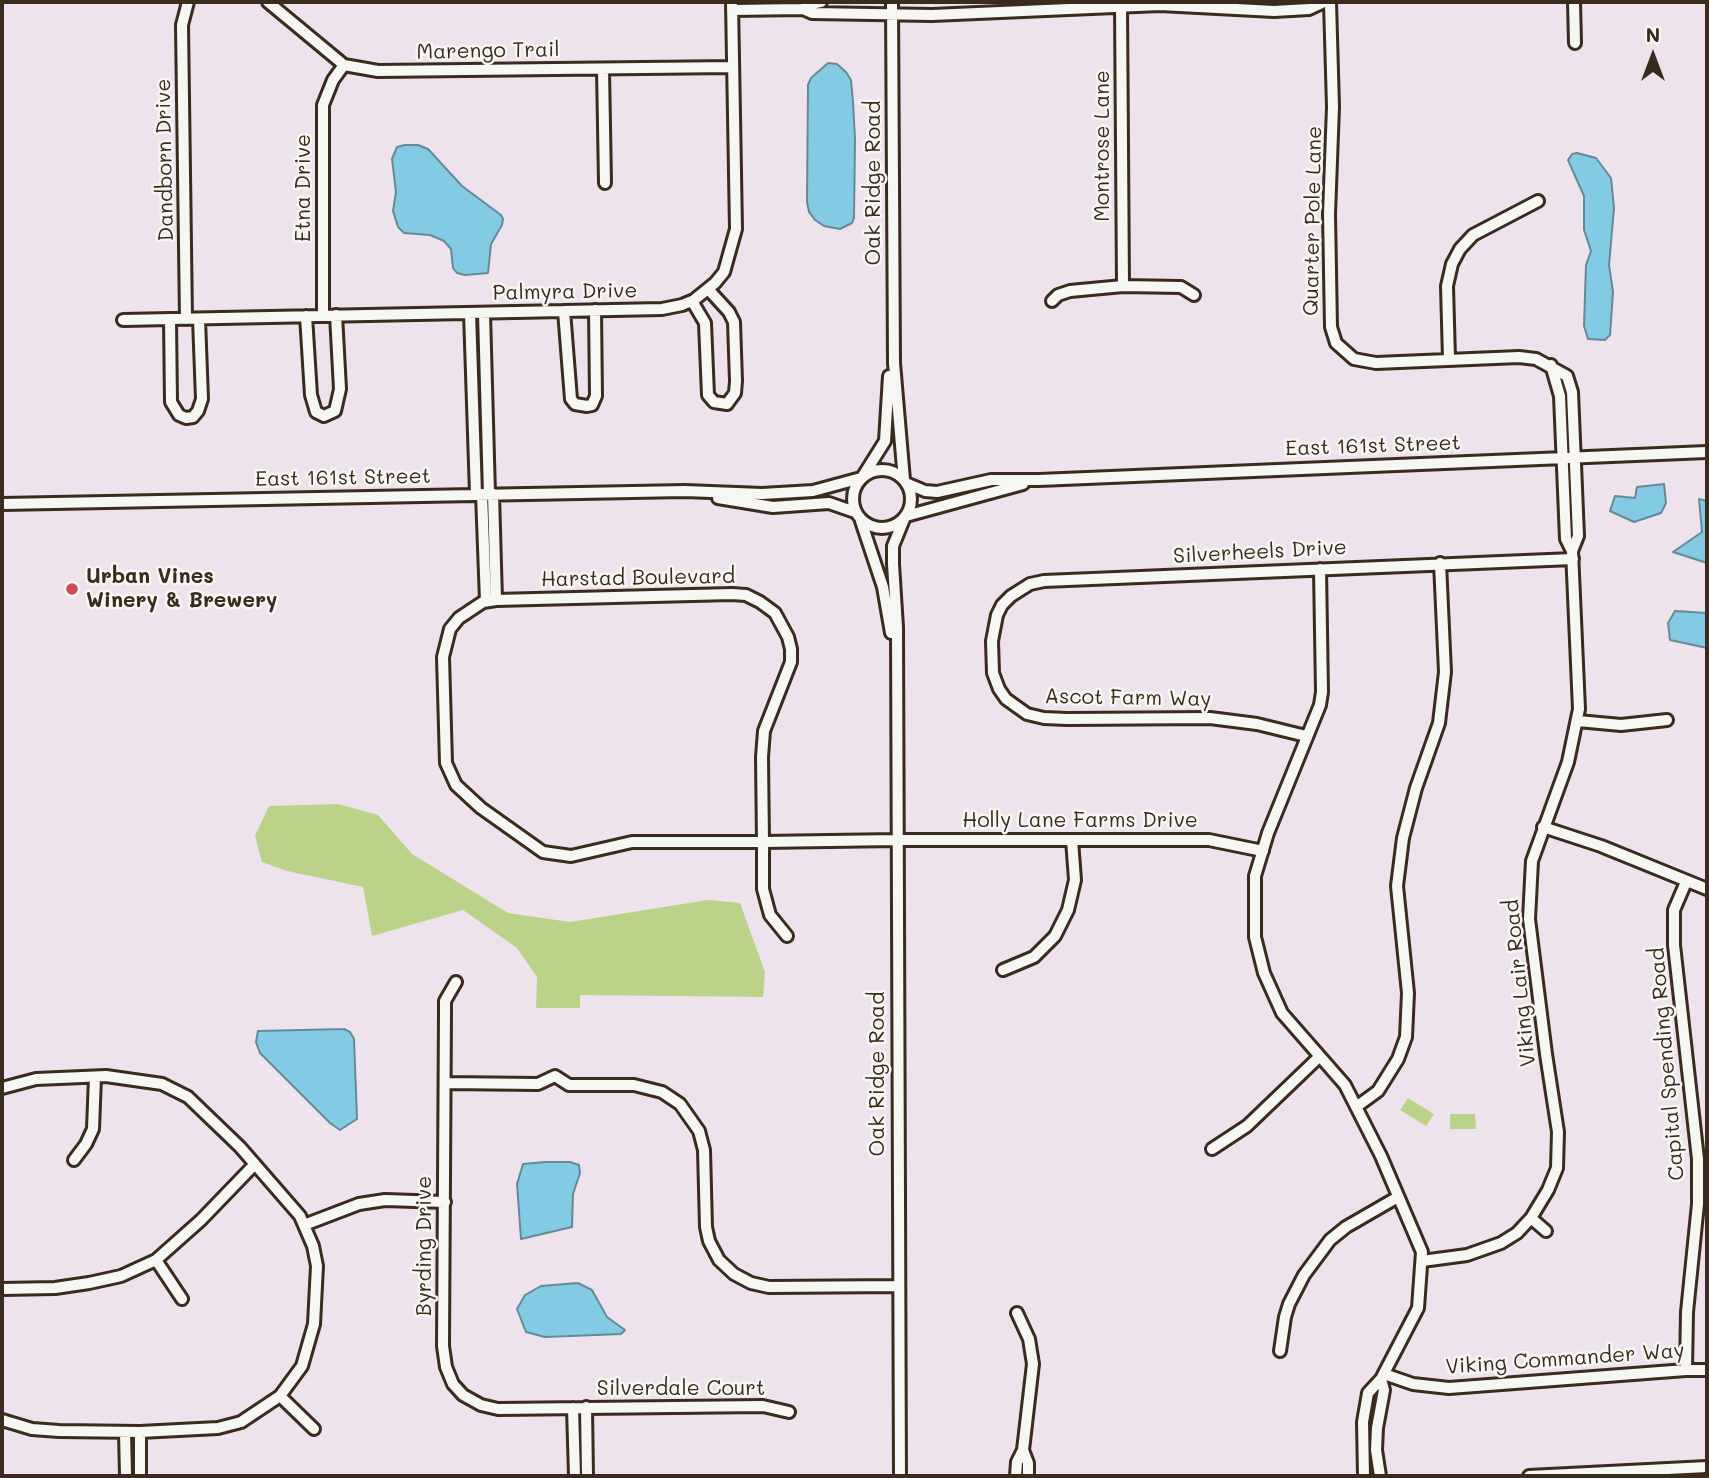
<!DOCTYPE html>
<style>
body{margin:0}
#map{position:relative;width:1709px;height:1478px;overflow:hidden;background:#eee3ed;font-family:Mali,sans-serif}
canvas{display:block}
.frame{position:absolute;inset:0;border:4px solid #3b2a1e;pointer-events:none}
.north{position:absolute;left:1618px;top:21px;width:70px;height:70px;-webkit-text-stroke:5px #f6f6f2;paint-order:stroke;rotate:0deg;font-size:19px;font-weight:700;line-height:28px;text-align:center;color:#3b2a1e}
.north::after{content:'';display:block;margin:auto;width:24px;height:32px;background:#3b2a1e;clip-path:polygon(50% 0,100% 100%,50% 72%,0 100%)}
</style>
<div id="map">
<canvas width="1709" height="1478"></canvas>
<div class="frame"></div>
<div class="north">N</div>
</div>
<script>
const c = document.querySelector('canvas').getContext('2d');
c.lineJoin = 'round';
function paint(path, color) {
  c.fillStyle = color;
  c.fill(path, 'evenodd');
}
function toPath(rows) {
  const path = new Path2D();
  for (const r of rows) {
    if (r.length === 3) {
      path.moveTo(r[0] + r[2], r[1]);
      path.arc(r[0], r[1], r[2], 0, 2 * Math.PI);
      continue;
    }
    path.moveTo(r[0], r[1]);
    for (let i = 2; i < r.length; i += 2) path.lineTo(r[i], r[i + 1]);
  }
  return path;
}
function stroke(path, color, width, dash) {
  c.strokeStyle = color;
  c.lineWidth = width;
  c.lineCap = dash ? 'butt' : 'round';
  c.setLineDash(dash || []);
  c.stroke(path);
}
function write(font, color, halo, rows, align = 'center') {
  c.font = font + ' Mali,sans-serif';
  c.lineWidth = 5;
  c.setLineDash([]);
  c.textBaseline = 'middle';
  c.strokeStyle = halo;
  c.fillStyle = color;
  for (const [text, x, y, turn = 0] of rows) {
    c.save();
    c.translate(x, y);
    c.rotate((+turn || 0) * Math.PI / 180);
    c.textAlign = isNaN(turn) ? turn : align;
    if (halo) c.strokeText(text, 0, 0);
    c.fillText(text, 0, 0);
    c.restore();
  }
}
const green = toPath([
 [338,804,378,815,412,854,508,913,570,922,708,900,740,903,765,972,763,997,580,995,580,1008,536,1008,537,977,517,948,463,910,372,936,363,887,287,871,262,862,255,836,269,806],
 [1408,1098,1434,1114,1426,1126,1400,1110],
 [1450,1114,1475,1114,1476,1129,1450,1129]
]);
const water = toPath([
 [828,63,837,64,846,72,851,80,853,102,855,139,854,218,852,223,840,229,824,226,815,220,809,212,807,202,808,85,811,78,828,63],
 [405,145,418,145,428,149,462,186,501,215,503,219,502,225,491,244,488,273,465,275,457,273,453,268,451,249,444,241,430,235,404,233,398,227,393,211,396,192,392,159,397,147,405,145],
 [1577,153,1596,158,1611,178,1614,208,1609,265,1613,292,1610,335,1605,340,1588,339,1584,326,1586,265,1591,251,1584,230,1584,196,1568,160,1572,154,1577,153],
 [1664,484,1666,503,1661,513,1634,522,1610,511,1615,496,1635,498,1637,487,1664,484],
 [1699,499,1707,501,1707,563,1673,552,1702,532,1699,499],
 [1675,611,1707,613,1707,648,1670,640,1668,623,1675,611],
 [344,1029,350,1032,354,1039,357,1119,340,1130,330,1123,260,1053,256,1042,258,1031,344,1029],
 [545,1162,570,1162,579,1165,580,1173,573,1194,572,1227,521,1239,517,1184,523,1164,545,1162],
 [578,1283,592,1290,607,1317,625,1330,621,1334,545,1337,526,1332,517,1309,525,1295,541,1286,578,1283]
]);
const minor = toPath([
 [268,2,344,65,378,71,732,67],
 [892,2,894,363,904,480],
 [1330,2,1333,107,1329,214,1331,327,1336,343,1354,359,1376,363,1519,357,1536,359,1567,376,1572,392,1578,536,1572,551],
 [1574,2,1575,43],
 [1121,5,1123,286],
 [803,9,808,5,821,2],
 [732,10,803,9,812,13,932,15,1160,5,1274,11,1309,9,1324,2],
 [603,69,605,183],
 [692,301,705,323,708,395,714,402,727,404,735,393,736,381,734,322,729,312,708,289],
 [1052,301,1058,295,1070,291,1123,286,1181,287,1194,295],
 [564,311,571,399,575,404,587,406,592,405,596,396,595,310],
 [470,313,476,494],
 [484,313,489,494],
 [306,316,311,395,316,412,324,416,335,411,340,389,336,315],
 [323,316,323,105,333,80,344,65],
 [170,319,171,402,179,415,186,418,193,417,198,411,202,399,199,319],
 [186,319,182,25,188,2],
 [123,320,662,309,682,305,694,300,715,283,724,272,736,229,732,2],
 [1449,359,1447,286,1452,264,1460,249,1473,235,1538,201],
 [882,499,29],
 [863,476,885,441,889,376],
 [906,483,925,491,937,492,991,480,1039,480,1707,452],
 [482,494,486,601],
 [493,494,496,600],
 [718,498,773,507,829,503,855,512],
 [2,504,685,491,762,494,813,491,861,478],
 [906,516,1023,484],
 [861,521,883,587,891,633],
 [1320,569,1322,692,1320,705,1268,833,1255,876,1255,937,1264,973,1282,1013,1345,1085,1381,1156,1422,1252,1418,1308,1381,1379,1368,1393,1363,1422,1364,1476],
 [1578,721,1621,725,1667,720],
 [1306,736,1257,724,1210,718,1067,719,1044,718,1027,714,1006,699,999,689,993,673,992,641,997,615,1002,605,1011,596,1030,584,1044,581,1573,559],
 [1543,827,1601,846,1707,889],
 [1686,882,1674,910,1674,945,1698,1159,1698,1204,1687,1312,1686,1370],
 [787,936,770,915,763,889,763,842,762,757,764,731,791,662,791,649,788,637,775,613,760,602,746,595,732,594,496,600,483,602,459,618,450,629,443,657,446,763,456,785,481,808,543,852,571,856,632,842,763,842,896,840,1209,840,1263,851],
 [1003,970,1034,957,1055,936,1068,910,1075,880,1072,840],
 [456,982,445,1001,445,1012,443,1346,446,1367,453,1384,463,1395,481,1405,498,1409,763,1406,789,1412],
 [445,1083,538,1084,555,1076,569,1085,634,1085,662,1092,680,1104,699,1131,704,1150,706,1227,709,1241,719,1260,734,1274,751,1283,769,1287,899,1286],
 [2,1088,36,1079,106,1076,162,1084,188,1097,240,1147,300,1216,313,1246,317,1266,314,1324,302,1366,280,1396,241,1422,218,1428,140,1432,59,1431,32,1429,2,1420],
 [1356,1107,1378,1091,1398,1059,1406,1037,1408,993,1397,886,1403,838,1416,788,1439,723,1445,672,1440,563],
 [1212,1149,1247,1126,1319,1057],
 [74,1160,86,1144,93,1129,95,1077],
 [1531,1218,1546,1231],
 [304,1225,359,1204,385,1200,445,1202],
 [156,1260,182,1299],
 [1422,1261,1467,1255,1501,1243,1517,1233,1531,1218,1548,1190,1557,1168,1558,1132,1546,1054,1529,919,1532,861,1568,762,1579,709,1572,551,1566,539,1560,396,1551,365],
 [2,1289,55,1288,89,1283,121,1276,156,1260,201,1220,255,1164],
 [1280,1351,1285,1317,1289,1304,1304,1275,1330,1240,1346,1227,1398,1197],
 [1384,1374,1413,1384,1449,1388,1686,1370,1707,1370],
 [280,1396,314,1429],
 [586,1407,587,1476],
 [573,1408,575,1476],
 [125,1432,126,1476],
 [140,1432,140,1476],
 [1023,1450,1028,1463,1028,1476],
 [900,1476,897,627,893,564,893,546,904,519],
 [1016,1476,1017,1462,1023,1450,1033,1364,1029,1339,1017,1313],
 [1380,1476,1376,1450,1377,1428,1384,1390,1381,1379],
 [1529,1476,1707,1467]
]);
const markers = [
 [72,589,7,"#d1495b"]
];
const streetNames = [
 ["Marengo Trail",488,51,-1],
 ["Montrose Lane",1103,146,-90],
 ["Dandborn Drive",165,160,-91],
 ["Oak Ridge Road",874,183,-90],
 ["Etna Drive",304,188,-90],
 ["Quarter Pole Lane",1313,221,-89],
 ["Palmyra Drive",565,292,-1],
 ["East 161st Street",1373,446,-2],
 ["East 161st Street",343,478,-1],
 ["Silverheels Drive",1260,552,-3],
 ["Harstad Boulevard",638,578,-1],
 ["Ascot Farm Way",1128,698,1],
 ["Holly Lane Farms Drive",1080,821],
 ["Viking Lair Road",1520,983,-96],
 ["Capital Spending Road",1667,1064,-95],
 ["Oak Ridge Road",878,1074,-90],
 ["Byrding Drive",425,1246,-90],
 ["Viking Commander Way",1565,1359,-4],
 ["Silverdale Court",681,1389]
];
const poiNames = [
 ["Urban Vines",86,577],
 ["Winery & Brewery",86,601]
];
paint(green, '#bad389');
paint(water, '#83cae4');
stroke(water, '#668a95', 2);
stroke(minor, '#3b2a1e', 16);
stroke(minor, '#f6f6f2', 10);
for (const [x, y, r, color] of markers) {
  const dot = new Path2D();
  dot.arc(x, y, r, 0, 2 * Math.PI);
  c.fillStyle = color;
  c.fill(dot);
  stroke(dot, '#f6f6f2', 2.5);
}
write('21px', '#3b2a1e', '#f6f6f2', streetNames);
write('bold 21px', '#3b2a1e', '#f6f6f2', poiNames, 'left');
</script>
